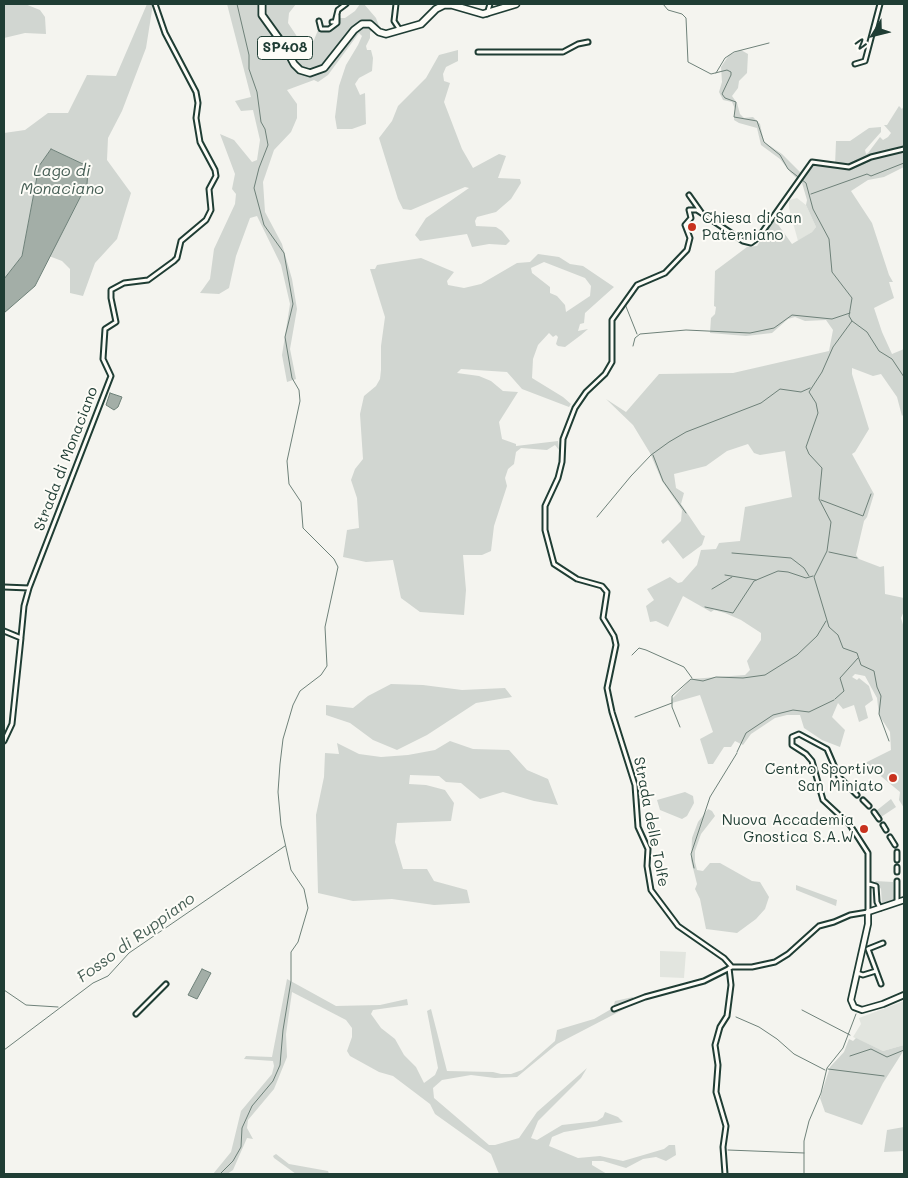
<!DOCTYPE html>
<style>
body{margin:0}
#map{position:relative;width:908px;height:1178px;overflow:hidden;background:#f4f4ef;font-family:Mali,sans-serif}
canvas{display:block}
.frame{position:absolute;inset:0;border:5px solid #1f3d34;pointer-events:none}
.north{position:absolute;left:848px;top:10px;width:50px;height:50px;-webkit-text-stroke:4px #fdfcf7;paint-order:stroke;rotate:234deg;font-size:14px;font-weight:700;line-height:20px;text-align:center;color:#1f3d34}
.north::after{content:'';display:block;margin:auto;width:18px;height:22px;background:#1f3d34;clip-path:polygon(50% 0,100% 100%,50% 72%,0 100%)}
</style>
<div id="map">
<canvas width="908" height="1178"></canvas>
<div class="frame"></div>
<div class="north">N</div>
</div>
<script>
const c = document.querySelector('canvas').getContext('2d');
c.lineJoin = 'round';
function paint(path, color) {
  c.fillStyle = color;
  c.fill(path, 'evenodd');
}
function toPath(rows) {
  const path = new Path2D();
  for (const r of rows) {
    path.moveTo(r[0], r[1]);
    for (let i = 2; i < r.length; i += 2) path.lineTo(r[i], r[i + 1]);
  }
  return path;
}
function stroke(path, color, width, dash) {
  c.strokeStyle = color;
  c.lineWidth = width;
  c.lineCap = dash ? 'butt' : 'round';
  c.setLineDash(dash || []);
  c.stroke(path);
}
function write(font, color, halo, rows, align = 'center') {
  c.font = font + ' Mali,sans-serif';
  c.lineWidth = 4;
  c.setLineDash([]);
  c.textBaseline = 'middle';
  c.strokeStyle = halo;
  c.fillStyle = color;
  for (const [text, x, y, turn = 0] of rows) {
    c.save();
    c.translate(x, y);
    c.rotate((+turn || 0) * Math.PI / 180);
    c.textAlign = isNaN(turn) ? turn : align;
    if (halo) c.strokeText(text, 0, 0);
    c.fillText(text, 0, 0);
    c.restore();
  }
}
const built = toPath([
 [797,198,806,205,816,227,812,232,798,241,789,208,789,200],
 [660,951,686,952,684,978,660,977],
 [904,1001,904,1045,883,1051,853,1037,861,1024,859,1018]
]);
const green = toPath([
 [4,4,25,4,40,10,45,17,46,34,25,33,4,38],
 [147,4,153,4,146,48,122,111,108,138,107,160,131,193,117,239,95,263,83,296,70,293,70,269,62,261,49,256,84,191,91,163,88,159,83,164,51,149,39,166,22,256,4,279,4,133,25,130,48,113,68,113,87,75,116,76],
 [227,4,296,4,289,13,288,23,298,38,311,42,314,40,318,30,332,29,340,18,345,18,355,11,360,4,364,4,376,18,379,26,370,32,370,38,366,46,367,50,371,50,373,58,372,71,359,78,355,84,360,95,365,93,366,124,352,129,337,129,335,117,339,86,346,65,358,45,362,36,359,33,328,75,318,82,314,80,287,90,297,104,297,118,291,132,274,150,263,182,265,212,282,244,292,279,297,309,290,349,296,379,287,382,282,355,290,304,281,265,257,216,250,218,236,256,229,288,219,294,200,293,210,279,214,249,235,204,236,194,232,189,235,174,220,134,234,140,252,162,257,160,260,140,253,110,241,111,235,101,251,97],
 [458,50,458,61,446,67,443,74,444,81,450,83,444,102,462,149,473,168,499,154,506,156,498,178,520,179,521,183,511,199,496,212,477,217,475,221,476,226,496,227,502,231,510,241,506,245,489,244,472,247,467,234,420,241,415,235,426,218,469,188,465,187,411,210,403,209,398,199,379,138,392,121,398,106,426,78,439,55],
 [741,50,748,54,747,73,739,81,738,88,732,96,737,103,740,114,744,118,753,117,760,124,764,142,782,154,803,175,811,164,814,163,835,166,836,141,850,141,869,128,881,127,881,132,865,150,866,154,868,153,880,137,883,140,888,137,891,133,884,125,887,125,899,106,902,109,904,106,904,167,884,177,868,180,851,191,872,223,889,275,893,282,889,282,894,298,874,308,882,332,892,354,904,349,904,414,902,416,897,397,881,374,873,376,852,368,852,374,869,429,855,452,852,454,874,494,867,517,864,521,856,555,859,559,880,567,884,566,885,594,904,598,904,611,901,618,904,628,904,808,899,800,900,792,865,763,891,750,890,732,879,715,877,698,865,676,855,674,852,677,857,680,859,678,869,686,873,700,865,706,868,718,859,722,854,705,843,709,838,703,832,717,845,730,840,747,822,740,804,728,800,715,787,715,775,718,751,734,743,745,735,741,731,747,724,747,713,764,708,764,700,739,713,732,700,695,672,703,671,700,691,679,745,675,750,670,747,661,761,640,761,633,741,620,725,613,714,610,711,612,683,596,668,627,656,621,650,622,646,606,654,600,647,589,670,577,678,583,682,582,697,565,701,550,716,549,719,543,740,541,745,507,792,497,785,451,760,455,754,453,748,444,727,451,706,466,674,474,676,488,684,493,681,504,702,535,705,536,702,545,683,559,668,540,663,544,661,541,681,521,682,510,662,481,650,453,633,425,606,399,626,412,659,374,733,373,829,351,833,330,826,320,805,321,795,317,788,319,772,333,746,336,710,333,711,318,715,314,716,307,714,306,715,271,747,247,757,246,774,219,792,244,812,232,816,227,806,205,807,200,802,183,791,173,780,159,761,145,757,128,739,123,734,120,735,109,732,102,723,100,719,92,722,82,721,67,729,55],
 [538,254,559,257,570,264,583,266,614,287,585,313,584,323,580,324,578,331,588,329,581,335,565,347,558,346,556,344,558,337,556,335,553,337,549,333,538,345,533,359,532,378,563,397,571,404,569,407,522,389,507,372,461,369,457,373,479,376,491,381,503,391,518,392,499,422,502,439,516,444,516,446,558,441,559,450,555,445,547,450,521,448,516,452,514,464,508,469,505,478,507,486,494,526,491,551,482,555,463,555,466,590,464,615,420,612,401,598,393,560,366,562,343,557,347,530,359,528,357,498,351,480,355,469,363,459,360,414,364,396,376,386,380,379,381,370,381,346,385,317,370,269,375,269,377,265,421,258,454,272,447,281,448,285,464,288,481,284,517,263,530,262],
 [544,262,585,278,591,286,590,296,566,312,565,305,557,296,550,293,550,287,532,273,531,268],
 [391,684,423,685,462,690,505,688,512,697,476,703,427,735,397,750,373,740,350,723,326,715,326,705,353,708,368,696],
 [450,741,473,749,509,750,527,770,548,779,558,805,534,801,503,792,480,799,461,783,446,782,439,776,410,775,409,784,426,785,445,790,454,803,451,821,397,823,395,842,403,869,427,869,434,881,467,890,470,903,434,905,392,899,353,901,318,893,316,815,324,777,325,753,339,754,337,743,359,754,381,757,408,755,435,750],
 [685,792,693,796,694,803,687,816,682,819,660,810,657,800],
 [891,799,896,807,881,817,876,811],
 [708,809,712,811,715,816,701,834,695,851,695,862,697,870,703,871,710,863,720,863,752,881,760,882,769,897,765,909,756,919,737,933,706,929,700,899,695,889,697,884,691,860,692,838,698,822],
 [875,881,893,882,894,902,882,905,881,889],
 [796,885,837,900,836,906,796,890],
 [287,979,336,1006,380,1005,407,999,408,1005,373,1010,371,1014,381,1028,395,1039,404,1055,416,1067,424,1083,435,1075,438,1068,427,1011,431,1009,447,1071,493,1072,501,1074,511,1074,522,1070,555,1041,557,1030,594,1019,613,1008,615,1001,633,997,632,1005,557,1044,517,1077,495,1078,471,1075,442,1080,433,1088,434,1098,489,1145,495,1145,519,1138,537,1112,587,1068,581,1078,538,1121,531,1138,537,1140,562,1125,597,1121,603,1117,605,1112,618,1117,623,1122,564,1132,552,1137,549,1146,578,1158,600,1156,623,1161,664,1149,669,1145,675,1145,676,1155,666,1161,656,1157,643,1159,626,1168,603,1161,592,1161,592,1165,607,1174,499,1174,491,1154,435,1114,430,1104,393,1076,379,1072,350,1056,347,1051,352,1037,352,1028,346,1020,292,992,286,1034,287,1057,274,1089,248,1120,247,1128,253,1139,247,1138,233,1170,227,1174,213,1174,231,1152,241,1111,272,1074,274,1066,273,1061,244,1059,246,1056,272,1057],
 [856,1038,883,1051,904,1045,904,1050,883,1083,862,1125,825,1112,820,1098,830,1067,844,1052,849,1039,853,1041],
 [904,1127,904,1151,884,1152,887,1130],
 [276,1154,289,1164,328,1171,329,1174,296,1174,274,1158,273,1156]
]);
const water = toPath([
 [51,149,83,164,88,170,87,184,35,286,4,313,4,279,22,256,39,166,51,149],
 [110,393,122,397,118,407,114,410,106,405,110,393],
 [202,969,211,973,197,999,188,995,202,969]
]);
const stream = toPath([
 [663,4,668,10,682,14,686,18,688,62,711,74,727,70,731,72,731,75,722,94,725,98,736,102,734,117,757,121,764,142,780,155,788,169,806,183,813,209,829,239,832,272,852,298,849,316,852,321,833,347,822,372,809,392,816,403,818,413,806,447,809,454,822,468,819,499,831,522,827,551,814,577,829,627,838,635,843,648,857,653,861,665,874,671,877,687,881,696,879,714,889,741],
 [716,73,725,58,734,52,769,43],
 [811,194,867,174,871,176,904,163],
 [625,304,637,334],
 [852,321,867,332,879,351,892,359,904,377],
 [633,346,635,338,640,334,686,330,750,333,774,328,792,315,832,319,850,313],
 [653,455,663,481,686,513],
 [821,500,863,516,871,494],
 [597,517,631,476,651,455,669,442,686,432,761,403,780,389,801,392,810,388],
 [829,552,857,558],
 [732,553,791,558,804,568,809,576],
 [725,575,756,580],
 [712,589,732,577],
 [705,607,733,613,754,581,778,571,788,572,806,578,813,576],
 [632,655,639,648,646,650,684,667,692,678],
 [835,699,844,691,840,678,858,658],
 [635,717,672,703],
 [680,727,672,707,672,696,691,679,703,681,716,677,743,678,765,675,797,655,817,636,826,621],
 [737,752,746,733,773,715,793,710,809,712,834,700],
 [694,868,691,854,710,797,737,753],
 [4,990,26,1005,58,1007],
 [802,1010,850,1035],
 [736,1017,759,1027,777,1039,794,1054,825,1070],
 [4,1050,93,983,108,976,129,953,285,846],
 [850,1056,871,1049,887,1057,904,1050],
 [828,1069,884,1076],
 [728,1150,804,1153],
 [220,1174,233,1161,241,1147,242,1128,252,1106,273,1081,280,1065,283,1030,291,981,291,952,298,942,308,908,304,889,291,870,281,825,278,792,280,764,283,739,293,705,300,691,321,675,327,666,325,627,338,567,334,559,303,528,301,502,289,484,287,461,300,401,299,390,292,378,285,337,293,304,284,253,264,225,254,188,259,168,268,145,265,129,261,122,257,92,249,69,249,55,237,4],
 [804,1174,804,1141,809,1121,821,1093,827,1068,843,1048,856,1014]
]);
const street = toPath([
 [396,4,394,21,400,30],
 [487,14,490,4],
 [319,21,321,29,329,29,337,23,337,15],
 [332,22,335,22,338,10,346,4],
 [478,52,563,52,578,44,588,42],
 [855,64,865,61,880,4],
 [689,195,701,212],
 [4,587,29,588,111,376,103,359,105,329,116,322,111,298,111,290,124,283,148,280,174,261,177,258,181,241,206,220,211,210,209,189,216,176,215,170,200,142,196,118,198,103,196,92,165,33,155,4],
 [4,631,21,638,12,724,4,741],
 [21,637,24,606,29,588],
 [853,791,857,795],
 [863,800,869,806],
 [874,812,879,819],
 [883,825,886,830],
 [890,837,895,845],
 [897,852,897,860],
 [897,867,897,872],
 [869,884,876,886,877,902,880,908],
 [897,902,897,881],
 [732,967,724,958,678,926,651,890,647,866,648,849,638,827,635,785,612,712,607,688,616,645,614,636,603,618,607,592,602,586,577,579,554,564,545,530,545,506,558,478,562,462,563,439,575,408,586,392,605,374,612,362,612,320,637,285,665,273,687,250,690,238,685,225,691,218,689,210,697,210,743,241,751,243,758,238,812,162,849,167,871,157,904,149],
 [857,973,863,975,876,971],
 [881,984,868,949,883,943],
 [614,1009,645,997,704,981,732,967,752,967,775,962,788,954,819,926,834,922,850,915,868,912,868,853,850,825,823,800,812,761,806,754,792,745,792,737,799,734,827,749,839,777,848,786],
 [136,1014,166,984],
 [725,1174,723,1147,726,1126,716,1092,718,1065,715,1045,720,1027,727,1016,731,985,729,968]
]);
const secondary = toPath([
 [904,900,868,912,868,924,851,1000,854,1007,862,1010,883,1004,904,995]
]);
const primary = toPath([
 [262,4,262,15,285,47,294,64,300,70,310,73,324,68,354,30,362,24,370,24,379,32,386,34,421,24,436,9,444,5,452,5,483,14,516,4]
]);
const markers = [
 [692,227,5,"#c8321e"],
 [893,778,5,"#c8321e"],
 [864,829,5,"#c8321e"]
];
const shields = [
 [285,48,55]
];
const shieldNames = [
 ["SP408",285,48]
];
const poiNames = [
 ["Chiesa di San",702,218,"left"],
 ["Paterniano",702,235,"left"],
 ["Centro Sportivo",883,769],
 ["San Miniato",883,786],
 ["Nuova Accademia",854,820],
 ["Gnostica S.A.W",854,837]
];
const streetNames = [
 ["Strada di Monaciano",66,459,-69],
 ["Strada delle Tolfe",651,822,79]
];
const waterNames = [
 ["Lago di",62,171],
 ["Monaciano",62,189],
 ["Fosso di Ruppiano",136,938,-36]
];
paint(built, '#e2e5df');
paint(green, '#d1d6d1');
paint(water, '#a3aea7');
stroke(water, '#6e8179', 1);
stroke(stream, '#6e8179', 1);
stroke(street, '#1f3d34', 7);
stroke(secondary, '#1f3d34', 8);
stroke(primary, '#1f3d34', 9);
stroke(street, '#fdfcf7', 3);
stroke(secondary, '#fdfcf7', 4.5);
stroke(primary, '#fdfcf7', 5.5);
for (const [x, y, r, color] of markers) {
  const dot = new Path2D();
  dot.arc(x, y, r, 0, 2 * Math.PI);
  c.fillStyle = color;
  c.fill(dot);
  stroke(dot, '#fdfcf7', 2);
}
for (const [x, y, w] of shields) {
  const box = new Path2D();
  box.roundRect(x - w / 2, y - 11.5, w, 23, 4);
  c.fillStyle = '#fdfcf7';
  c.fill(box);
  stroke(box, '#1f3d34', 1);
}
write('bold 14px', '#1f3d34', null, shieldNames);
write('15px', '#1f3d34', '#fdfcf7', poiNames, 'right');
write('15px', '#1f3d34', '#fdfcf7', streetNames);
write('italic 16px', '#475f56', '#fdfcf7', waterNames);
</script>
